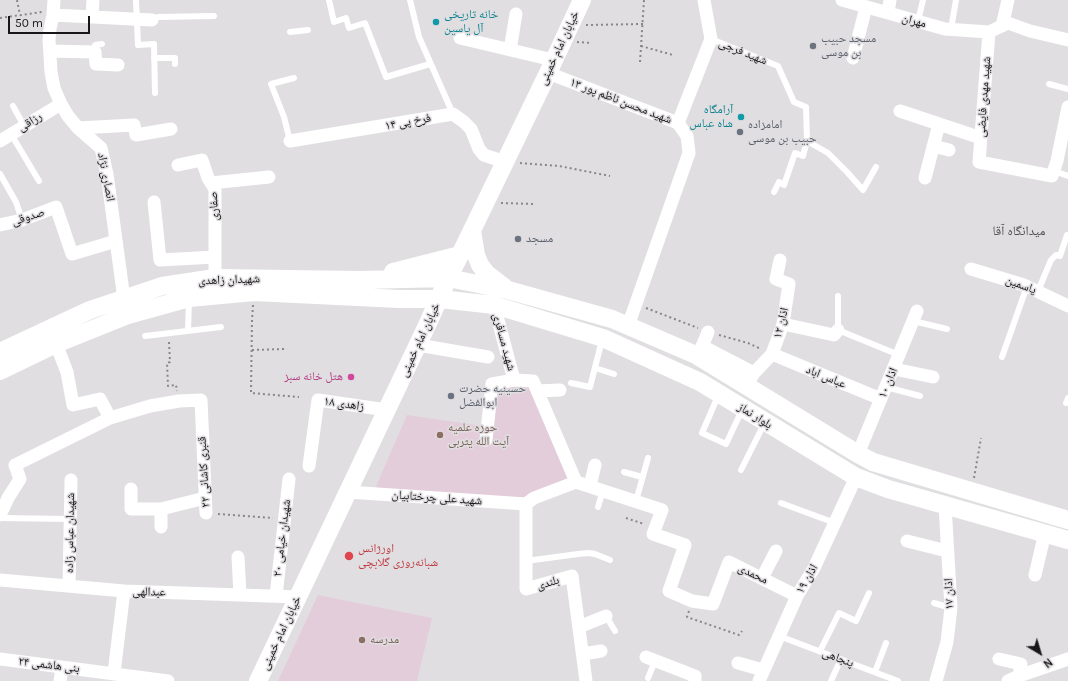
<!DOCTYPE html>
<meta charset="utf-8">
<style>
body{margin:0}
#map{position:relative;width:1068px;height:681px;overflow:hidden;background:#e0dee1;font-family:Karla,sans-serif}
canvas{display:block}
.north{position:absolute;left:1020px;top:633px;width:40px;height:40px;-webkit-text-stroke:3px #e0dee1;paint-order:stroke;rotate:142deg;font-size:11px;font-weight:700;line-height:16px;text-align:center;color:#171618}
.north::after{content:'';display:block;margin:auto;width:14px;height:18px;background:#171618;clip-path:polygon(50% 0,100% 100%,50% 72%,0 100%)}
.scale{position:absolute;left:8px;top:16px;width:82px;height:18px;box-sizing:border-box;border:2px solid #171618;border-top:0;padding-left:5px;font-size:12px;line-height:14px;white-space:nowrap;color:#171618;-webkit-text-stroke:3px #e0dee1;paint-order:stroke}
</style>
<div id="map">
<canvas width="1068" height="681"></canvas>
<div class="north">N</div>
<div class="scale">50 m</div>
</div>
<script>
const c = document.querySelector('canvas').getContext('2d');
c.lineJoin = 'round';
function paint(path, color) {
  c.fillStyle = color;
  c.fill(path, 'evenodd');
}
function toPath(rows) {
  const path = new Path2D();
  for (const r of rows) {
    path.moveTo(r[0], r[1]);
    for (let i = 2; i < r.length; i += 2) path.lineTo(r[i], r[i + 1]);
  }
  return path;
}
function stroke(path, color, width, dash) {
  c.strokeStyle = color;
  c.lineWidth = width;
  c.lineCap = dash ? 'butt' : 'round';
  c.setLineDash(dash || []);
  c.stroke(path);
}
function write(font, color, halo, rows, align = 'center') {
  c.font = font + ' Karla,"Noto Naskh Arabic",sans-serif';
  c.lineWidth = 3;
  c.setLineDash([]);
  c.textBaseline = 'middle';
  c.strokeStyle = halo;
  c.fillStyle = color;
  for (const [text, x, y, turn = 0] of rows) {
    c.save();
    c.translate(x, y);
    c.rotate((+turn || 0) * Math.PI / 180);
    c.textAlign = isNaN(turn) ? turn : align;
    if (halo) c.strokeText(text, 0, 0);
    c.fillText(text, 0, 0);
    c.restore();
  }
}
const education = toPath([
 [514,384,530,386,570,479,525,498,376,488,380,477,407,415,483,426,496,388],
 [318,595,432,618,417,681,278,681]
]);
const path = toPath([
 [17,0,20,15],
 [0,18,42,12],
 [586,25,643,24],
 [577,42,592,43],
 [641,46,673,55],
 [640,62,644,0],
 [520,163,559,166,610,176],
 [501,203,535,204],
 [253,305,252,320,251,393,299,397],
 [646,308,698,328],
 [719,335,748,343,761,349],
 [169,342,170,362,167,363,168,386,176,385,177,391],
 [252,350,284,349],
 [974,478,981,438],
 [218,514,273,518],
 [626,518,644,524],
 [689,611,687,617,739,635,742,631]
]);
const lane = toPath([
 [329,0,334,22,346,18,349,28,365,23,386,77,430,64],
 [410,0,419,37,453,114],
 [136,1,138,45,154,44,155,93],
 [152,20,158,17,214,16],
 [918,21,923,0],
 [951,29,956,0],
 [290,32,308,30],
 [711,39,778,66,794,102,806,107,807,141,828,153,847,172,863,190,876,167],
 [95,52,95,45,102,44],
 [154,58,175,58,175,64],
 [1049,84,1068,89],
 [13,106,24,126],
 [11,134,39,181],
 [290,141,284,117,271,84,294,78],
 [1054,171,1068,176],
 [0,174,16,202,22,220],
 [774,192,779,182,784,185,795,153,803,156,807,141],
 [1038,291,1051,260,1056,255,1060,256,1067,235,1068,236],
 [838,296,838,330,899,355],
 [913,321,947,329],
 [188,331,189,300],
 [145,336,221,327],
 [1002,357,1027,286],
 [595,368,614,374],
 [571,383,590,387,602,340],
 [886,387,920,396],
 [718,396,702,433,726,444,742,410],
 [1066,403,1068,398],
 [741,470,764,424],
 [624,472,642,477],
 [636,501,648,458],
 [781,503,835,523],
 [598,507,603,490],
 [0,518,70,519],
 [526,561,578,554,589,553,595,554,610,560],
 [934,603,951,608],
 [606,616,615,631],
 [779,636,898,681],
 [820,651,839,613,856,621,869,593],
 [875,672,886,643],
 [648,678,655,661],
 [831,681,841,659]
]);
const street = toPath([
 [54,0,53,15,50,29,49,40,51,72,54,88,61,104,68,116,78,128,101,148,107,174,124,299],
 [842,0,945,29,989,32,1008,23,1030,31,1068,40],
 [888,13,890,0],
 [53,15,152,20],
 [92,17,93,0],
 [1002,26,1008,0],
 [989,32,979,162,1052,176,1057,161,1068,107],
 [460,38,553,60],
 [510,50,516,14],
 [50,51,95,52,96,64,118,65],
 [853,58,866,7],
 [548,73,678,123,711,39,704,0],
 [900,111,981,138],
 [78,128,134,125,136,135,171,129],
 [0,141,61,104],
 [290,141,453,114,464,122,471,129,479,149,484,155,505,162],
 [933,146,949,150],
 [178,165,202,160,208,178,215,189,215,278],
 [925,178,939,124],
 [211,183,269,177],
 [154,202,160,260,215,257],
 [0,225,22,220,56,207,72,254,116,241],
 [971,269,1024,285,1068,306],
 [494,305,514,380],
 [783,324,834,335,838,330],
 [628,326,689,153,687,136,678,123],
 [56,344,67,372,73,405,100,399,110,418],
 [418,345,488,357],
 [702,346,754,373],
 [699,354,708,332],
 [772,354,881,399],
 [894,369,933,377],
 [746,386,754,373,772,354,783,324,789,284,776,279,780,260],
 [537,391,560,390],
 [486,440,492,384,514,380,533,381,576,482,534,498,526,504],
 [858,454,917,311],
 [309,466,318,400,387,410],
 [576,482,662,510,653,534,685,545,669,591,692,601,713,604,729,562,797,596],
 [590,486,595,465],
 [131,489,131,509,161,509,205,498],
 [348,492,526,504],
 [526,504,526,589,572,576,586,681],
 [0,515,8,498,20,479,15,465,110,418,150,406,179,401,201,400,206,513],
 [161,527,161,509],
 [907,541,947,551],
 [238,557,240,595],
 [1035,575,1045,533],
 [762,578,776,551],
 [0,580,124,591,298,597],
 [69,586,71,480],
 [276,596,289,479],
 [579,627,606,616],
 [583,654,601,651],
 [646,657,695,676,695,681],
 [0,659,168,681],
 [999,659,1021,664,1019,676],
 [738,663,763,670],
 [114,673,124,591],
 [60,681,62,668],
 [759,681,797,596,814,568,856,477],
 [936,681,947,642,951,608,945,505],
 [1008,681,1019,676,1068,659]
]);
const secondary = toPath([
 [472,231,476,255,480,265,487,274,504,287],
 [393,272,460,255],
 [0,352,90,310,162,286,215,278,360,280,448,278,508,290,612,319,696,355,858,454,873,462,1068,520],
 [0,371,56,344,128,315,189,298,254,292,399,299,440,299,494,305,603,338,700,382,856,477,888,489,1068,540],
 [258,681,429,321,448,278,460,255,548,73,582,0]
]);
const markers = [
 [436,22,4,"#0f9aa8"],
 [813,46,4,"#6b7280"],
 [741,117,4,"#0f9aa8"],
 [740,132,4,"#6b7280"],
 [518,239,4,"#6b7280"],
 [351,377,4,"#d1479c"],
 [451,396,4,"#6b7280"],
 [440,435,4,"#8d6e63"],
 [349,556,5,"#e0444e"],
 [362,640,4,"#8d6e63"]
];
const cultureNames = [
 ["خانه تاریخی",444,15],
 ["آل یاسین",444,29],
 ["آرامگاه",733,110,"right"],
 ["شاه عباس",733,124,"right"]
];
const streetNames = [
 ["مهران",914,21,15],
 ["خیابان امام خمینی",559,48,-65],
 ["شهید فرجی",743,52,22],
 ["شهید مهدی فایضی",984,97,-86],
 ["شهید محسن ناظم پور ۱۳",621,101,21],
 ["رزاقی",30,122,-31],
 ["فرخ پی ۱۴",408,122,-10],
 ["انصاری نژاد",106,177,79],
 ["صفاری",214,206,-93],
 ["صدوقی",28,217,-18],
 ["شهیدان زاهدی",229,280,-2],
 ["یاسمین",1021,285,20],
 ["اذان ۱۲",781,323,-76],
 ["خیابان امام خمینی",420,340,-65],
 ["شهید مسافری",504,342,75],
 ["عباس اباد",826,377,22],
 ["اذان ۱۰",888,383,-67],
 ["زاهدی ۱۸",344,404,8],
 ["بلوار نماز",755,416,32],
 ["قنبری کاشانی ۲۲",204,472,-93],
 ["شهید علی چرختابیان",437,498,4],
 ["شهیدان عباس زاده",70,533,-89],
 ["شهیدان خیامی ۲۰",282,538,-83],
 ["محمدی",753,574,26],
 ["اذان ۱۹",807,579,-60],
 ["بلندی",548,583,-16],
 ["عبدالهی",149,592,1],
 ["اذان ۱۷",949,594,-92],
 ["خیابان امام خمینی",281,633,-65],
 ["پنجاهی",838,658,21],
 ["بنی هاشمی ۲۴",49,665,7]
];
const worshipNames = [
 ["مسجد حبیب",821,39],
 ["بن موسی",821,53],
 ["امامزاده",748,125],
 ["حبیب بن موسی",748,139],
 ["مسجد",526,239],
 ["حسینیه حضرت",459,389],
 ["ابوالفضل",459,403]
];
const hotelNames = [
 ["هتل خانه سبز",343,377]
];
const educationNames = [
 ["حوزه علمیه",448,428],
 ["آیت الله یثربی",448,442],
 ["مدرسه",370,640]
];
const healthNames = [
 ["اورژانس",358,549],
 ["شبانه‌روزی گلابچی",358,563]
];
const neighbourhoodNames = [
 ["میدانگاه آقا",1019,231]
];
paint(education, '#e4cdda');
stroke(path, '#888689', 2, [2, 3]);
stroke(lane, '#fff', 6);
stroke(street, '#fff', 13);
stroke(secondary, '#fff', 18);
for (const [x, y, r, color] of markers) {
  const dot = new Path2D();
  dot.arc(x, y, r, 0, 2 * Math.PI);
  c.fillStyle = color;
  c.fill(dot);
  stroke(dot, '#e0dee1', 1.5);
}
write('12px', '#0d838f', '#e0dee1', cultureNames, 'left');
write('12px', '#171618', '#e0dee1', streetNames);
write('12px', '#5b616d', '#e0dee1', worshipNames, 'left');
write('12px', '#b23c85', '#e0dee1', hotelNames, 'right');
write('12px', '#785e54', '#e0dee1', educationNames, 'left');
write('12px', '#be3a42', '#e0dee1', healthNames, 'left');
write('13px', '#4e4c4f', '#e0dee1', neighbourhoodNames);
</script>
